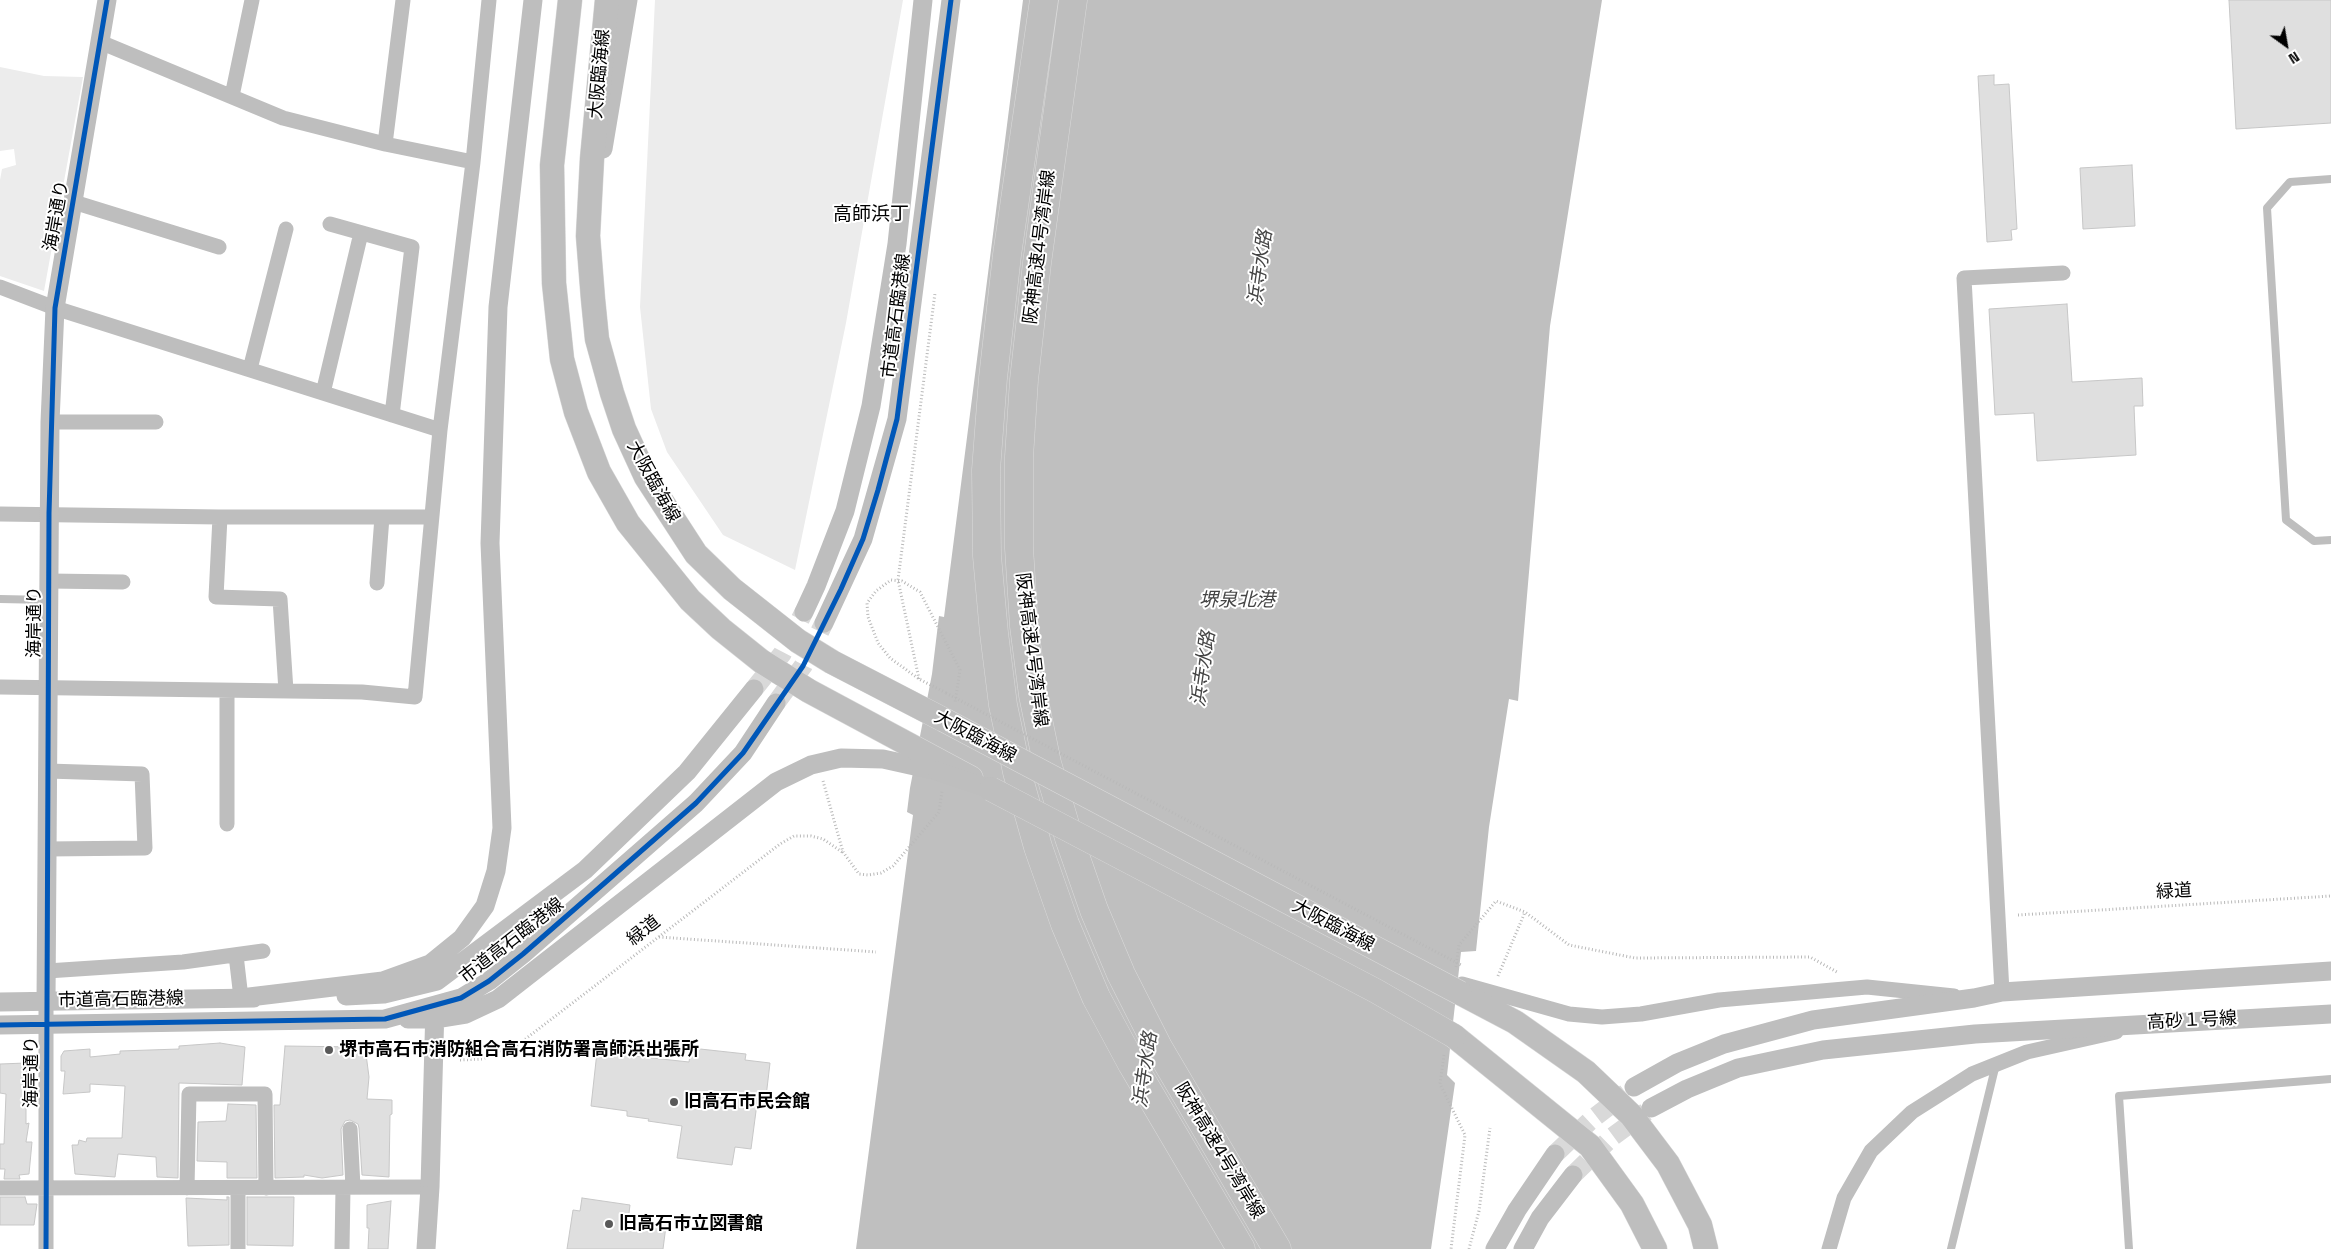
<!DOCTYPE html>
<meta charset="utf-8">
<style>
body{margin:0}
#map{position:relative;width:2331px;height:1249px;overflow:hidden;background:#fff;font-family:"Space Grotesk",sans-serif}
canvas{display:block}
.north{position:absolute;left:2261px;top:20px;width:50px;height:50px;-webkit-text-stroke:4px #fff;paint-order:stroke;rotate:148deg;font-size:14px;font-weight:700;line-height:20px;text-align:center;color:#000}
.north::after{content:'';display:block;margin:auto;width:18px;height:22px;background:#000;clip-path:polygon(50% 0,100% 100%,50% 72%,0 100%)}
</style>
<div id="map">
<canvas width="2331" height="1249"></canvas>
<div class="north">N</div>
</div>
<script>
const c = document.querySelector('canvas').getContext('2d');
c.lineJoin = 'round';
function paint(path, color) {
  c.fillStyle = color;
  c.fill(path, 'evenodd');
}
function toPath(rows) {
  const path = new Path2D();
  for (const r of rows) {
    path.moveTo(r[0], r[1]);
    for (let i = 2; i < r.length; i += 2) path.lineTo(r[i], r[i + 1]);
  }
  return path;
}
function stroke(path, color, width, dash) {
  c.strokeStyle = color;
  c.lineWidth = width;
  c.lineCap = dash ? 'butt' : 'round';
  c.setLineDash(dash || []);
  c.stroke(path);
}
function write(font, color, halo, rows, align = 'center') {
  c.font = font + ' "Space Grotesk","Noto Sans JP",sans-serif';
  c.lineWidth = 4;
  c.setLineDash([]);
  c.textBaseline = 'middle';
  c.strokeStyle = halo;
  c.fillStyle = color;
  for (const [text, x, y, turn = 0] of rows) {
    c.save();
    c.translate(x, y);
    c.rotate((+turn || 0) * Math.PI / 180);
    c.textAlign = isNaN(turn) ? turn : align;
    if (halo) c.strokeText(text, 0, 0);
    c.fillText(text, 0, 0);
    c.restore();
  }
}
const green = toPath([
 [655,0,903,0,846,323,795,570,723,535,667,452,651,409,640,307],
 [0,67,44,76,83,77,44,291,0,276,0,180,2,169,16,165,14,149,0,151]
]);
const water = toPath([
 [1023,0,1602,0,1550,326,1518,701,1509,699,1489,827,1476,951,1461,952,1447,1075,1455,1083,1431,1249,856,1249,913,815,907,812,910,788,932,674,939,616,944,617]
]);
const building = toPath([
 [2229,0,2331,0,2331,123,2236,129,2229,0],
 [1994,75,1994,85,2009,84,2017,229,2011,230,2012,240,1987,242,1978,76,1994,75],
 [2132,165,2135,226,2083,229,2080,168,2132,165],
 [2067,304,2072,382,2142,378,2143,406,2134,406,2136,455,2037,461,2034,413,1995,415,1989,309,2067,304],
 [220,1043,245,1047,242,1085,179,1083,178,1178,157,1177,156,1157,118,1154,115,1177,75,1174,72,1145,78,1145,79,1140,86,1142,87,1138,122,1138,125,1086,90,1084,90,1092,63,1094,65,1071,61,1071,61,1056,64,1051,90,1049,90,1057,120,1054,120,1051,179,1049,179,1046,220,1043],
 [285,1046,357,1047,358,1053,366,1054,369,1077,367,1099,392,1100,392,1114,390,1115,389,1177,362,1175,359,1128,358,1124,350,1120,345,1121,341,1129,343,1175,322,1178,304,1175,304,1177,275,1178,274,1105,280,1105,285,1046],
 [691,1048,746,1054,745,1060,770,1063,766,1097,758,1096,751,1149,735,1147,732,1165,677,1158,682,1126,648,1121,649,1119,627,1116,627,1111,591,1106,597,1052,689,1062,691,1048],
 [26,1063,26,1071,30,1073,31,1085,26,1086,26,1124,29,1123,26,1142,32,1142,29,1174,19,1175,20,1179,4,1179,5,1169,0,1169,0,1144,4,1144,6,1094,0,1093,0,1064,26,1063],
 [228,1104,256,1105,257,1178,227,1178,227,1162,197,1161,198,1122,226,1121,228,1104],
 [25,1197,27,1204,37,1204,34,1225,0,1225,0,1197,25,1197],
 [227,1197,229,1197,229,1245,188,1246,186,1198,227,1200,227,1197],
 [247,1197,294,1197,293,1246,247,1245,247,1197],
 [582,1198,630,1205,628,1221,666,1226,663,1249,567,1249,573,1210,580,1211,582,1198],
 [391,1201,388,1249,368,1249,369,1228,367,1228,367,1205,391,1201]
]);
const tertiaryTunnel = toPath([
 [754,689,782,654,804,612],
 [776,703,803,666,824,623],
 [1555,1154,1591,1120,1626,1093],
 [1573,1175,1612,1137,1646,1112]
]);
const path = toPath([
 [919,679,898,580,935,293],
 [946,693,919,679,890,658,878,643,868,617,867,603,876,591,891,580,902,581,920,592,960,670,955,703],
 [823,781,843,852,859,874,868,875,881,873,893,866,939,812,942,791],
 [2018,915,2331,896],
 [659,937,876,952],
 [1456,967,1459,945,1496,901,1525,912,1569,945,1635,958,1810,957,1837,972],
 [1498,976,1525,912],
 [1444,1055,1440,1084,1465,1135,1451,1249],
 [460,1060,482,1059,515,1047,780,844,794,836,811,836,823,839,842,852],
 [1469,1249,1479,1211,1490,1128]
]);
const service = toPath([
 [2331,179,2290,182,2267,208,2286,520,2314,541,2331,540],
 [0,599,48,600],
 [1951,1249,1996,1064],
 [2129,1249,2119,1096,2331,1079]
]);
const minor = toPath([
 [100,42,283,118,385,144,473,162],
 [232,96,252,0],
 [385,144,403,0],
 [80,204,219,247],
 [330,224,412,247,392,415],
 [0,287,55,308,440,430],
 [250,369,286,229],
 [323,393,361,233],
 [50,422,156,422],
 [0,514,220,517,431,517],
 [220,517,216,597,280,599,286,691],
 [49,581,123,582],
 [377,583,382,517],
 [0,687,362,692,415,697,440,430,473,162,489,0],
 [227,824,227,691],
 [47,849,145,848,142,774,48,771],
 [236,955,241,998],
 [47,971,183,962,263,951],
 [1462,984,1569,1014,1602,1017,1641,1014,1719,1000,1867,987,1954,996],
 [2002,992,1964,278,2063,273],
 [350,1129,353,1187],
 [0,1188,430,1187],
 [187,1188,189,1094,265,1094,266,1188],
 [238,1188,238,1249],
 [46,1249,46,1001],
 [342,1249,343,1188],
 [1829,1249,1844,1198,1871,1151,1912,1112,1972,1074,2027,1052,2116,1032]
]);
const tertiary = toPath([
 [603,149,628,0],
 [804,612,816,586,845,511,871,406,897,244,923,0],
 [824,623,863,539,897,419,951,0],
 [346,996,384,994,437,981,585,870,687,772,754,689],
 [241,998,383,981,430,964,462,938,485,906,496,871,502,828,490,543,498,307,533,0],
 [46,1001,50,422,55,308,107,0],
 [0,1002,254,998],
 [408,1019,435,1019,466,1014,498,999,776,782,811,765,841,758,883,759,937,771],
 [0,1025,385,1019,461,998,489,981,523,954,696,803,743,753,776,703],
 [1634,1087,1677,1063,1724,1044,1813,1020,1974,998,2002,992,2331,971],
 [1651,1108,1687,1089,1738,1068,1823,1050,1975,1034,2331,1014],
 [426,1249,430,1187,435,1007],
 [1495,1249,1517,1210,1555,1154],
 [1523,1249,1540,1218,1573,1175]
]);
const primary = toPath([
 [570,0,552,165,554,283,562,359,576,412,599,472,628,523,690,600,721,629,761,661,809,691,971,778],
 [607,0,592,159,588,236,593,299,597,339,612,393,624,429,646,477,696,554,732,589,798,641,832,662,944,720],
 [1460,993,1515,1022,1586,1072,1631,1115,1668,1164,1700,1225,1706,1249],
 [1454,1036,1590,1146,1632,1204,1655,1249]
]);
const motorway = toPath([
 [1044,0,1007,255,993,378,986,470,987,556,994,633,1003,705,1017,772,1038,847,1065,924,1096,997,1132,1064,1241,1249],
 [1073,0,1037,263,1024,380,1019,457,1019,548,1024,626,1033,695,1047,763,1069,838,1094,910,1121,974,1158,1047,1277,1249]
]);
const pathBridge = toPath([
 [946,693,1461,965]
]);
const tertiaryBridge = toPath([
 [937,771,991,789]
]);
const primaryBridge = toPath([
 [944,720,1460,993],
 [991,789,1376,991,1454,1036]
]);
const cycleway = toPath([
 [0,1025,385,1019,461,998,489,981,523,954,608,880,696,803,743,753,803,666,841,589,863,539,878,490,897,419,951,0],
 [46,1249,49,513,55,308,107,0]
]);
const markers = [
 [329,1050,5,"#595959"],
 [674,1102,5,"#595959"],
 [609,1224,5,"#595959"]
];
const streetNames = [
 ["大阪臨海線",600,74,-85],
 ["海岸通り",57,216,-80],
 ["阪神高速4号湾岸線",1040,247,-83],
 ["市道高石臨港線",897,316,-83],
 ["大阪臨海線",653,482,61],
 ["海岸通り",35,622,-90],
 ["阪神高速4号湾岸線",1031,650,83],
 ["大阪臨海線",975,737,28],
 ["緑道",2174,892,-3],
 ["大阪臨海線",1333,926,28],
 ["緑道",644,931,-38],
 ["市道高石臨港線",512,941,-38],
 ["市道高石臨港線",121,1000,-1],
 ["高砂１号線",2192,1021,-3],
 ["海岸通り",32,1072,-90],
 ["阪神高速4号湾岸線",1219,1151,59]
];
const poiNames = [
 ["堺市高石市消防組合高石消防署高師浜出張所",339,1050],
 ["旧高石市民会館",684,1102],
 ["旧高石市立図書館",619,1224]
];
const neighbourhoodNames = [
 ["高師浜丁",871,215]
];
const waterNames = [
 ["浜寺水路",1261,268,-82],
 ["堺泉北港",1237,601],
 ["浜寺水路",1204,669,-82],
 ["浜寺水路",1146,1070,-82]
];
paint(green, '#ececec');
paint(water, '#bfbfbf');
paint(building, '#dfdfdf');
stroke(building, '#c7c7c7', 1);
stroke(tertiaryTunnel, '#d9d9d9', 19, [19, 9]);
stroke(primary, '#dbdbdb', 25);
stroke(motorway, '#dbdbdb', 29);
stroke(path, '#b9b9b9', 3, [1, 2.5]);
stroke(service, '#bebebe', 8);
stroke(minor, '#bebebe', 15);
stroke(tertiary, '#bebebe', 19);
stroke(primary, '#bebebe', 24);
stroke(motorway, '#bebebe', 28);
stroke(primaryBridge, '#dbdbdb', 25, []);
stroke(pathBridge, '#b9b9b9', 3, [1, 2.5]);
stroke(tertiaryBridge, '#bebebe', 19);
stroke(primaryBridge, '#bebebe', 24);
stroke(cycleway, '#0057b8', 5);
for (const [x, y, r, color] of markers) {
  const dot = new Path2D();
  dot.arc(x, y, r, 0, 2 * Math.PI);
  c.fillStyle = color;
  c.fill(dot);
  stroke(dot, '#fff', 2);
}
write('18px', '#000', '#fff', streetNames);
write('bold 18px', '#000', '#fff', poiNames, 'left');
write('19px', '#000', '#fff', neighbourhoodNames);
write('italic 19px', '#444', '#fff', waterNames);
</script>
